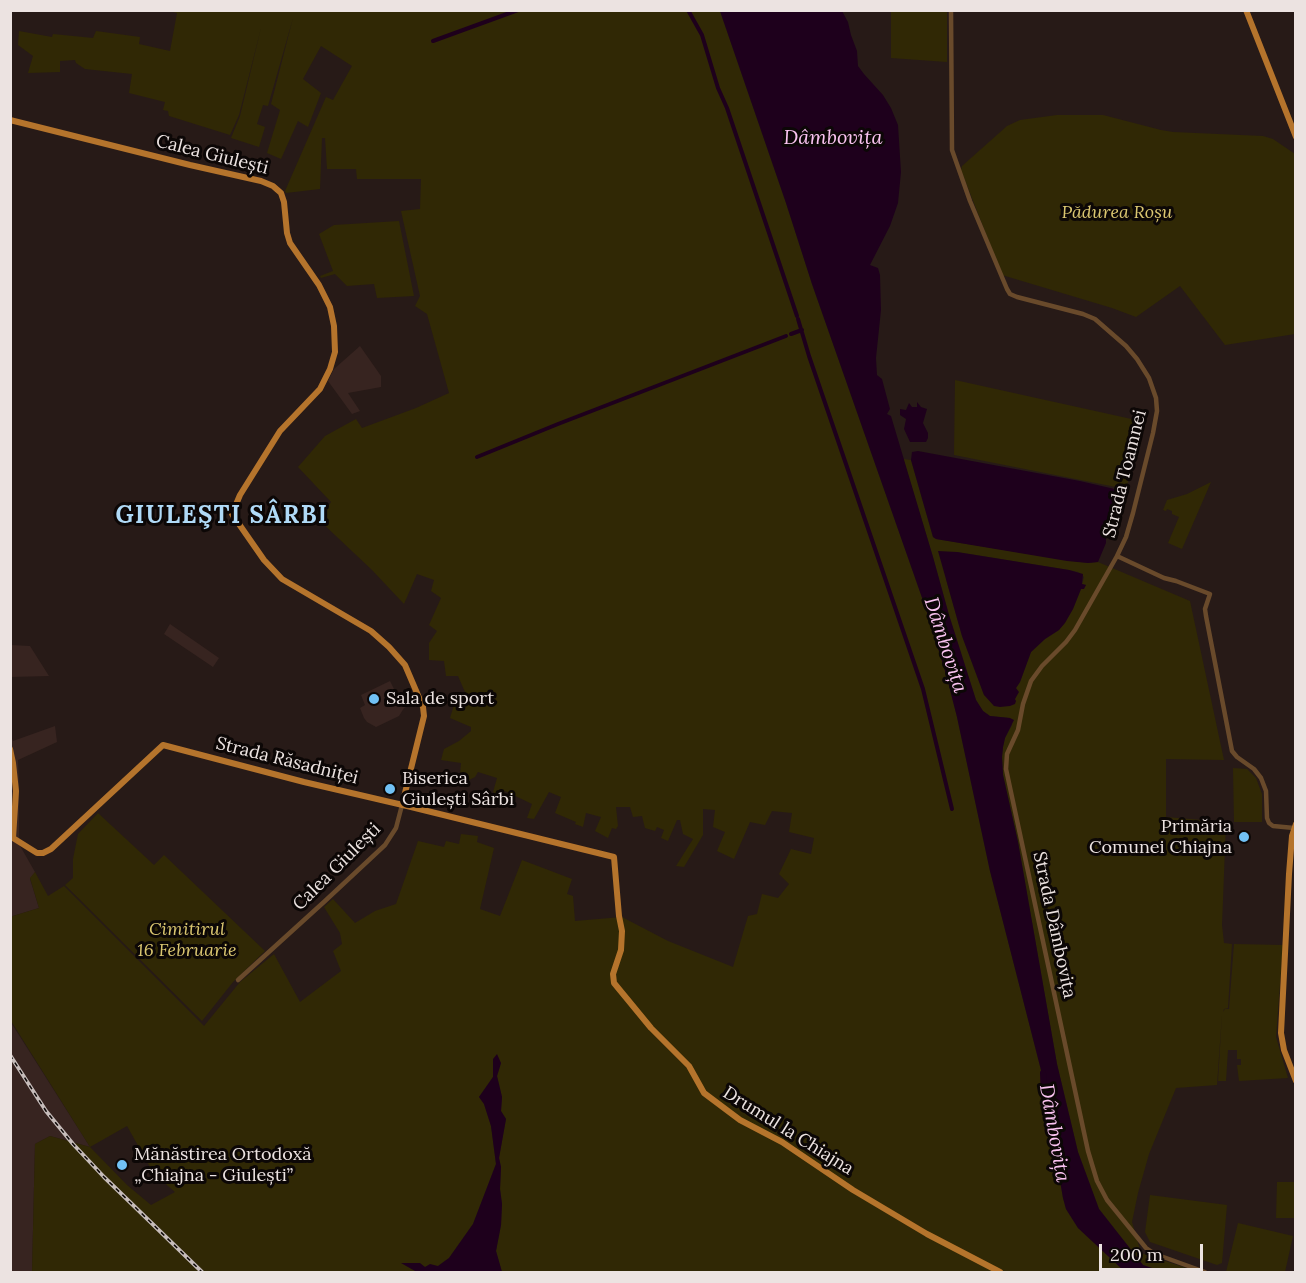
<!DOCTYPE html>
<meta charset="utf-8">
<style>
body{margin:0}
#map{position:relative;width:1306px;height:1283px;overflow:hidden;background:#271a17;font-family:Lora,serif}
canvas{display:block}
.frame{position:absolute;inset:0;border:12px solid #ece3e1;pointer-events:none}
.scale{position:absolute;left:1099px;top:1244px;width:104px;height:27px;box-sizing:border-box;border:3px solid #ece3e1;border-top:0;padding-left:8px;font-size:18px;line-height:21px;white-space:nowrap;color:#ece3e1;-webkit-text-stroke:4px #0c0706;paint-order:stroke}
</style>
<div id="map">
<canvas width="1306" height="1283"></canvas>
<div class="frame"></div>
<div class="scale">200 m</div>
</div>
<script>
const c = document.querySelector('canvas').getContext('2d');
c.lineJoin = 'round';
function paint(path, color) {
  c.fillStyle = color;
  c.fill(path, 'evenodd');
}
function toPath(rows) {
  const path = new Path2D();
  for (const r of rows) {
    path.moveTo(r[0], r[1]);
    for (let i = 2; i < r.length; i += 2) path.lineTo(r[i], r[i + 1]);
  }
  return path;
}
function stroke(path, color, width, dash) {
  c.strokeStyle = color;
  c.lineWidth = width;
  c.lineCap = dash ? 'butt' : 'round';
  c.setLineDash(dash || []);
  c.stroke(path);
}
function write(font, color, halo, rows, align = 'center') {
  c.font = font + ' Lora,serif';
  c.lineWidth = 6;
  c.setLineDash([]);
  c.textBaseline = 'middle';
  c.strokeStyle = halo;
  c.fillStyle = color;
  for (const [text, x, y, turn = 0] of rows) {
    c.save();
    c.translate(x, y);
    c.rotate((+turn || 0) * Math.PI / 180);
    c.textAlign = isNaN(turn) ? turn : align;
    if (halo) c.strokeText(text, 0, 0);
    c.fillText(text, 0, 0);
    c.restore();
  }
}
const built = toPath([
 [360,346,381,376,381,387,348,393,360,411,352,414,328,381,334,369],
 [170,624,219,658,213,667,164,634],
 [11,645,30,646,49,676,11,677],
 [390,681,398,697,413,690,418,701,404,708,399,716,376,727,367,722,364,718,360,708,365,705,361,695],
 [55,726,57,742,18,760,19,783,19,844,35,872,30,879,39,908,13,916,11,919,10,734,13,741],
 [10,1021,90,1147,50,1136,35,1144,32,1272,11,1272]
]);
const green = toPath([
 [165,10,720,11,786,203,812,284,926,609,946,674,957,717,990,871,1041,1070,1063,1198,1066,1209,1078,1228,1126,1272,502,1272,496,1251,501,1225,502,1204,500,1189,501,1167,499,1158,506,1119,501,1111,502,1097,497,1076,501,1063,493,1059,493,1077,479,1097,484,1104,491,1126,496,1164,473,1224,449,1258,438,1266,424,1267,403,1264,417,1272,32,1272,35,1144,50,1136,90,1147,11,1021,10,919,13,916,39,908,30,878,35,872,48,896,64,886,204,1026,240,982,274,954,300,1002,341,971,333,951,342,944,340,933,324,907,333,899,355,923,375,911,396,904,418,841,444,847,446,841,459,844,461,834,478,836,477,842,494,848,480,909,500,916,522,860,572,879,567,894,573,896,575,921,622,917,668,941,733,967,748,916,757,914,762,894,778,898,789,884,779,874,791,849,811,854,814,838,789,832,792,813,772,811,765,825,750,822,734,859,717,851,725,832,713,827,715,810,703,809,703,835,684,867,676,866,693,839,683,834,680,820,677,820,668,841,661,838,664,830,657,827,655,831,645,828,642,816,633,817,630,807,616,807,618,826,616,829,612,828,608,838,595,831,601,817,586,813,583,827,575,824,576,822,555,813,561,797,549,792,534,819,527,818,532,804,505,791,502,797,493,792,497,778,478,772,475,777,469,780,460,774,461,763,441,760,444,749,459,741,471,731,471,727,450,718,454,705,468,699,458,676,446,676,444,661,429,660,429,643,437,631,429,625,441,598,431,591,434,580,417,574,404,604,372,570,319,520,331,502,298,467,325,436,356,419,362,428,416,408,449,393,427,314,415,306,420,296,401,211,420,209,421,179,357,179,356,169,327,169,325,138,322,138,320,189,286,193,285,191,326,97,333,100,352,66,321,46,303,79,321,93,308,127,298,121,281,159,267,153,280,110,271,104,293,18,268,106,263,105,257,124,265,127,259,147,231,138,240,116,261,28,239,115,230,135,169,116,168,111,163,110,165,102,129,93,132,74,85,69,76,63,75,60,60,61,60,72,28,73,33,56,18,45,19,31,52,37,53,34,93,38,96,31,140,37,139,44,170,51,177,13],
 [127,1126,154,1174,175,1192,151,1205,127,1185,90,1147],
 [891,11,947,11,947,62,891,58],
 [1057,115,1103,115,1161,130,1173,132,1263,136,1273,139,1295,154,1295,334,1225,345,1180,286,1136,317,1112,308,1002,275,961,170,962,166,1007,126,1020,120],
 [399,221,414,296,377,298,374,284,347,286,335,274,321,278,320,276,333,271,319,234,334,225],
 [955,380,1145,422,1126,489,954,455],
 [903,459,911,460,933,537,936,539,1067,560,1088,563,1098,562,1190,601,1224,760,1166,759,1166,817,1226,822,1222,925,1224,943,1232,944,1228,1008,1224,1009,1223,1012,1225,1009,1229,1009,1234,944,1283,945,1276,1037,1288,1078,1239,1081,1237,1065,1241,1065,1241,1059,1237,1059,1237,1050,1228,1050,1226,1081,1218,1081,1222,1014,1217,1085,1176,1088,1149,1154,1138,1193,1132,1222,1141,1253,1198,1272,1164,1272,1143,1265,1099,1209,1078,1152,1057,1064,1018,842,1003,775,1002,757,1003,747,1005,738,1012,725,1010,718,990,716,983,711,976,700,949,615,933,557],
 [957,552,1069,570,1078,572,1084,577,1082,584,1086,585,1081,589,1073,609,1059,630,1045,639,1031,652,1020,682,1016,688,1015,699,984,695,962,636,946,579],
 [1211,482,1182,549,1168,543,1179,517,1172,514,1172,511,1167,509,1166,511,1163,510,1167,500,1187,494],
 [1233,768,1247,769,1256,778,1262,794,1262,822,1234,822],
 [98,813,154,865,164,855,265,951,233,982,202,1021,65,885,73,878,73,859,78,834],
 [1277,1182,1295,1182,1295,1218,1276,1218],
 [1150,1195,1227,1205,1222,1263,1217,1265,1150,1242,1145,1232],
 [1238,1223,1293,1236,1285,1272,1226,1272]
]);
const water = toPath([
 [720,11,842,11,848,22,851,35,857,51,858,66,864,74,883,95,891,108,898,125,901,172,898,203,890,226,870,265,878,268,880,275,881,310,876,358,877,375,882,379,890,409,887,414,891,416,933,557,949,615,976,700,983,711,990,716,1010,718,1014,720,1005,738,1003,747,1002,757,1003,775,1018,842,1057,1064,1078,1152,1099,1209,1143,1265,1164,1272,1126,1272,1124,1271,1078,1228,1066,1209,1063,1198,1041,1070,990,871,957,717,946,674,926,609,812,284,786,203],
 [917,402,921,407,927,409,923,423,928,433,928,438,926,442,910,442,904,429,906,419,900,415,900,409,906,410,909,403,912,407,917,407],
 [918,451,1080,481,1119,490,1123,498,1118,515,1106,535,1106,543,1098,562,1088,563,1067,561,936,539,933,537,911,460,912,452],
 [938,551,957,552,1069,570,1083,574,1082,584,1086,585,1084,589,1081,589,1073,609,1065,623,1059,630,1045,639,1031,652,1020,682,1016,688,1019,692,1015,699,1016,701,1015,704,1010,706,1000,707,994,706,984,695,962,636],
 [497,1054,501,1063,497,1076,502,1097,501,1111,506,1119,499,1158,501,1167,500,1189,502,1204,501,1225,496,1251,502,1272,417,1272,401,1263,420,1263,425,1267,430,1264,438,1266,449,1258,473,1224,496,1164,491,1126,484,1104,479,1097,493,1077,493,1059]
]);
const canal = toPath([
 [688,10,702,35,718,88,727,108,797,316],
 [433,41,518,10],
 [798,319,809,356,923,689,952,809],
 [791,334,802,330],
 [477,457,558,424,786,336]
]);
const river = toPath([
 [1043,1073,1044,1099,1050,1119]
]);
const minor = toPath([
 [951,10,952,150,970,201,1007,289,1010,294,1017,297,1083,314,1095,319,1126,346,1137,359,1149,378,1156,398,1157,411,1153,433,1133,513,1126,537,1117,556,1075,630,1066,642,1042,666,1031,681,1023,704,1018,730,1007,754,1006,769,1088,1151,1097,1181,1107,1200,1146,1248,1155,1254,1205,1272],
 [1117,556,1164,578,1176,581,1210,594,1205,609,1206,616,1232,751,1237,757,1254,769,1261,778,1266,791,1267,818,1269,823,1273,826,1294,828],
 [238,980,325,901,385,845,396,828,402,805]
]);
const major = toPath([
 [1246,10,1296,137],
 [10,120,190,165,261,181,273,186,281,193,284,202,287,233,290,243,319,285,330,307,334,326,335,352,330,369,320,389,280,431,240,495,232,514,264,560,282,579,371,631,389,647,405,665,423,707,424,716,402,805],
 [10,749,13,763,16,791,13,838,37,853,43,853,51,849,163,745,304,782,407,806,614,857,619,916,622,931,621,950,613,974,614,983,651,1028,689,1066,704,1093,740,1120,782,1142,853,1190,927,1234,1000,1272],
 [1296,824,1292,836,1289,874,1281,1033,1284,1050,1296,1081]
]);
const rail = toPath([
 [10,1055,46,1111,73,1144,104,1177,202,1272]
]);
const markers = [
 [374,699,6,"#71c1f5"],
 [390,789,6,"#71c1f5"],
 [1244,837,6,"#71c1f5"],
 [122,1165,6,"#71c1f5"]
];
const streetNames = [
 ["Calea Giulești",212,155,14],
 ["Strada Toamnei",1125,474,-76],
 ["Strada Răsadniței",287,761,14],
 ["Calea Giulești",337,867,-45],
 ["Strada Dâmbovița",1054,925,78],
 ["Drumul la Chiajna",788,1131,32]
];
const parkNames = [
 ["Pădurea Roșu",1117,213],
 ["Cimitirul",187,930],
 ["16 Februarie",187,951]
];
const poiNames = [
 ["Sala de sport",386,699],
 ["Biserica",402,779],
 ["Giulești Sârbi",402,800],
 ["Primăria",1232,827,"right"],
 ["Comunei Chiajna",1232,848,"right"],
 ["Mănăstirea Ortodoxă",134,1155],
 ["„Chiajna - Giulești”",134,1176]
];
const waterNames = [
 ["Dâmbovița",833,138],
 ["Dâmbovița",945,645,72],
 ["Dâmbovița",1054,1133,80]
];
const districtNames = [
 ["GIULEŞTI SÂRBI",222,516]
];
paint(built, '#372420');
paint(green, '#302805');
paint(water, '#1e001c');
stroke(canal, '#1e001c', 4);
stroke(river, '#1e001c', 6);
stroke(minor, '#694a2b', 4.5);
stroke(major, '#b5742c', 6);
stroke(rail, '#c6bcba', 4);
stroke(rail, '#0c0706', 1.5, [4.5]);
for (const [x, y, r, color] of markers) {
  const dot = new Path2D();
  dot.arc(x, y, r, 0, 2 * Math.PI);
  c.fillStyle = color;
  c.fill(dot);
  stroke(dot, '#0c0706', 2);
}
write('18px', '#ece3e1', '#0c0706', streetNames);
write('italic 18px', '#dac670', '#0c0706', parkNames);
write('18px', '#ece3e1', '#0c0706', poiNames, 'left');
write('italic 20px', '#fac3f1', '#0c0706', waterNames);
c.letterSpacing = '1.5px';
write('bold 24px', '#b0daf7', '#0c0706', districtNames);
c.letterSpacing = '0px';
</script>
